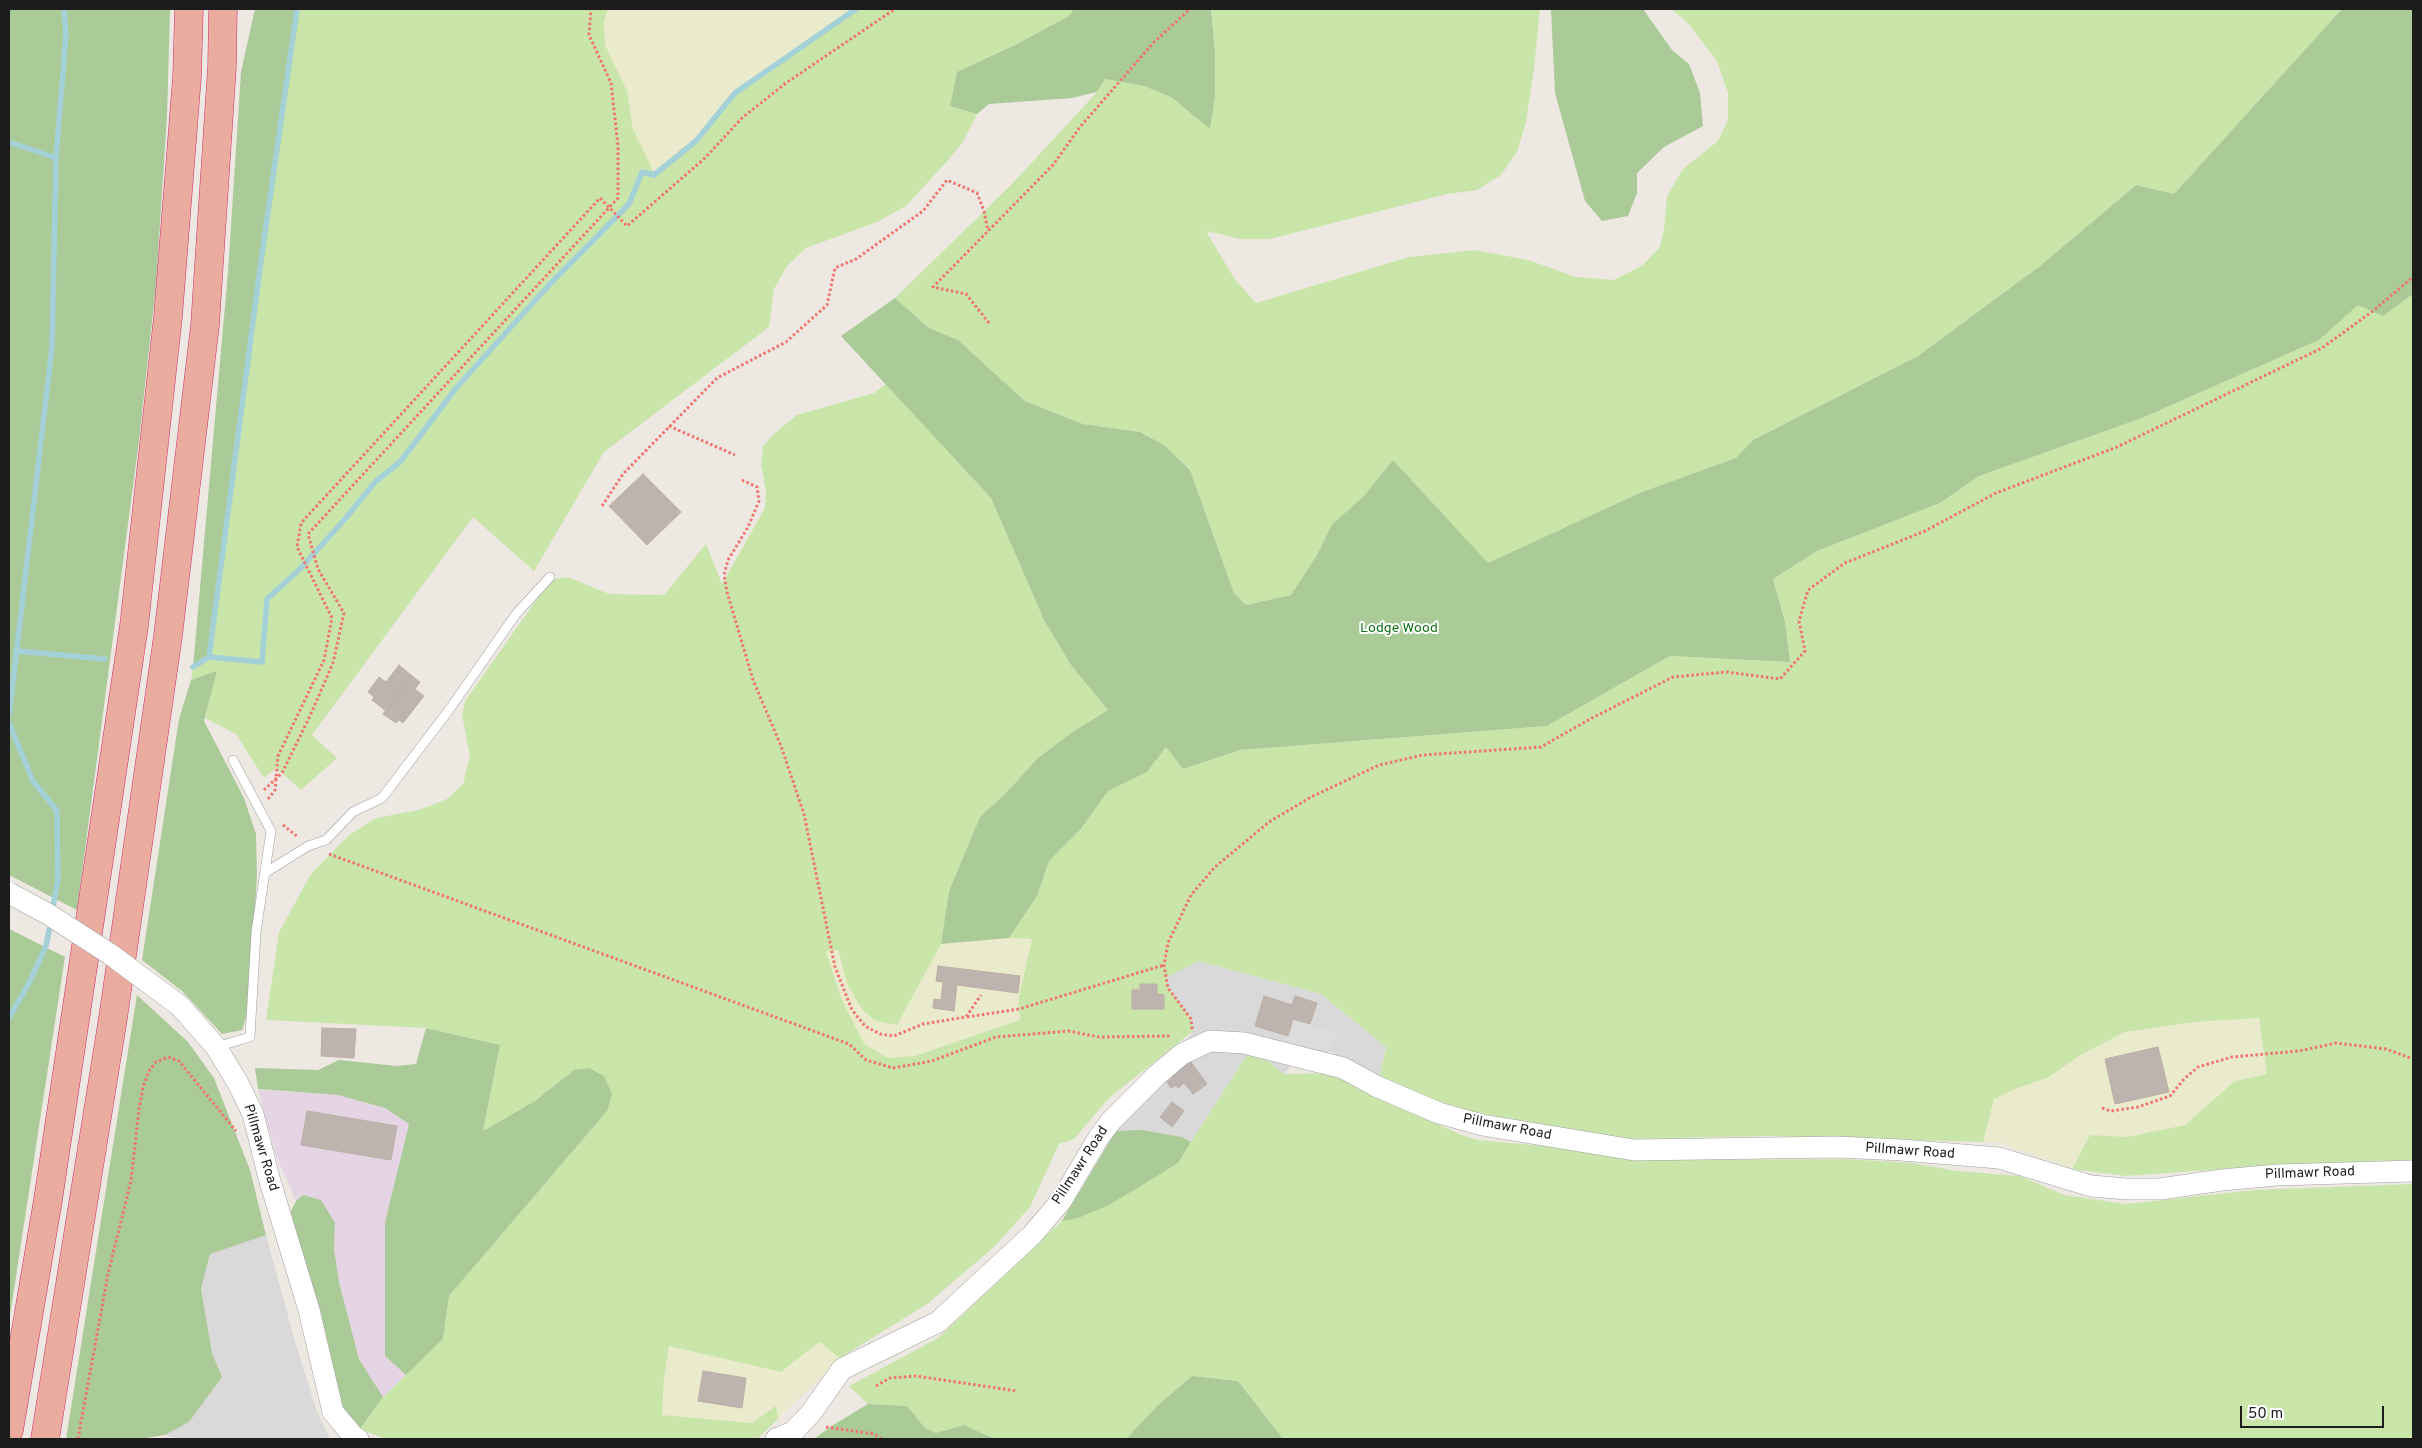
<!DOCTYPE html>
<style>
body{margin:0}
#map{position:relative;width:2422px;height:1448px;overflow:hidden;background:#ede8e2;font-family:Overpass,sans-serif}
canvas{display:block}
.frame{position:absolute;inset:0;border:10px solid #1c1c1c;pointer-events:none}
.scale{position:absolute;left:2240px;top:1406px;width:144px;height:22px;box-sizing:border-box;border:2px solid #1c1c1c;border-top:0;padding-left:6px;font-size:15px;line-height:18px;white-space:nowrap;color:#1c1c1c;-webkit-text-stroke:4px #fff;paint-order:stroke}
</style>
<div id="map">
<canvas width="2422" height="1448"></canvas>
<div class="frame"></div>
<div class="scale">50 m</div>
</div>
<script>
const c = document.querySelector('canvas').getContext('2d');
c.lineJoin = 'round';
function paint(path, color) {
  c.fillStyle = color;
  c.fill(path, 'evenodd');
}
function toPath(rows) {
  const path = new Path2D();
  for (const r of rows) {
    path.moveTo(r[0], r[1]);
    for (let i = 2; i < r.length; i += 2) path.lineTo(r[i], r[i + 1]);
  }
  return path;
}
function stroke(path, color, width, dash) {
  c.strokeStyle = color;
  c.lineWidth = width;
  c.lineCap = dash ? 'butt' : 'round';
  c.setLineDash(dash || []);
  c.stroke(path);
}
function write(font, color, halo, rows, align = 'center') {
  c.font = font + ' Overpass,sans-serif';
  c.lineWidth = 4;
  c.setLineDash([]);
  c.textBaseline = 'middle';
  c.strokeStyle = halo;
  c.fillStyle = color;
  for (const [text, x, y, turn = 0] of rows) {
    c.save();
    c.translate(x, y);
    c.rotate((+turn || 0) * Math.PI / 180);
    c.textAlign = isNaN(turn) ? turn : align;
    if (halo) c.strokeText(text, 0, 0);
    c.fillText(text, 0, 0);
    c.restore();
  }
}
const residential = toPath([
 [1198,961,1321,994,1386,1047,1380,1076,1329,1051,1324,1063,1300,1057,1284,1074,1268,1061,1247,1055,1178,1163,1116,1131,1182,1054,1192,1031,1174,1036,1166,977],
 [266,1235,294,1338,316,1409,330,1439,178,1439,165,1435,189,1422,222,1377,212,1353,201,1289,210,1254]
]);
const industrial = toPath([
 [258,1090,338,1095,385,1108,409,1124,385,1222,385,1356,406,1375,383,1397,359,1359,339,1282,334,1249,335,1223,303,1195,296,1201,276,1156]
]);
const farmland = toPath([
 [608,9,856,9,735,93,696,141,654,175,633,129,627,91,605,45,604,22],
 [1009,938,1032,939,1018,1001,1020,1020,915,1056,888,1058,865,1045,841,998,826,951,838,950,841,965,896,1025,941,944],
 [2260,1017,2267,1074,2235,1081,2185,1125,2127,1137,2090,1135,2072,1169,1999,1142,1983,1142,1994,1099,2015,1089,2047,1078,2082,1054,2125,1032,2194,1022],
 [819,1341,840,1358,778,1419,776,1407,752,1423,662,1415,664,1378,669,1346,781,1372]
]);
const grass = toPath([
 [297,9,608,9,604,22,605,45,627,91,633,129,655,175,696,141,735,93,856,9,1074,9,1069,16,1017,44,957,72,950,106,977,114,963,142,949,159,906,206,877,222,806,248,787,266,774,289,769,327,604,452,534,571,473,517,312,735,337,758,301,790,276,768,264,778,236,734,205,718,216,672,191,680,193,667,209,657,261,261],
 [1211,9,1540,9,1534,68,1526,122,1517,152,1501,175,1477,190,1447,194,1270,239,1241,239,1206,231,1234,278,1256,303,1409,257,1475,250,1528,260,1576,277,1614,280,1643,265,1660,247,1664,229,1667,196,1683,169,1718,141,1728,120,1728,93,1717,61,1687,22,1671,9,2342,9,2174,194,2136,185,2040,266,1918,356,1753,440,1736,458,1642,492,1488,564,1393,460,1363,497,1332,524,1317,555,1291,595,1246,605,1234,593,1190,470,1164,445,1140,432,1083,424,1025,401,958,340,929,328,895,298,1012,184,1097,92,1105,79,1144,86,1171,97,1210,128,1215,97,1215,52],
 [2413,294,2413,1160,2277,1165,2126,1176,2072,1169,2090,1135,2127,1137,2185,1125,2235,1081,2267,1074,2259,1018,2194,1022,2125,1032,2082,1054,2047,1078,2015,1089,1994,1099,1983,1142,1769,1136,1625,1139,1472,1112,1414,1093,1380,1076,1386,1047,1321,994,1198,961,1166,978,1169,988,1191,1019,1193,1031,1109,1098,1074,1139,1059,1144,1030,1207,994,1247,927,1304,840,1358,819,1342,781,1372,669,1346,664,1378,662,1415,752,1423,776,1406,778,1419,757,1439,386,1439,360,1429,383,1397,443,1339,449,1296,607,1111,574,1070,535,1101,483,1131,500,1045,426,1028,266,1020,279,932,311,874,348,836,376,818,419,810,447,799,463,784,470,756,462,715,465,701,549,582,555,579,568,577,609,594,664,595,706,544,722,584,765,508,766,490,761,465,763,446,776,432,797,415,874,393,886,384,991,498,1044,620,1071,665,1108,710,1071,733,1038,758,1005,794,980,817,949,891,941,944,897,1025,876,1021,863,1011,848,986,838,950,826,951,841,998,865,1045,888,1058,915,1056,1020,1020,1018,1001,1032,939,1009,938,1037,896,1049,861,1080,830,1108,791,1147,772,1166,747,1183,769,1240,750,1547,726,1670,656,1790,662,1785,622,1773,579,1817,551,1940,503,1979,476,2142,418,2319,340,2358,304,2383,316],
 [1247,1055,1268,1061,1284,1074,1330,1073,1461,1135,1478,1140,1564,1148,1634,1160,1845,1159,1912,1163,1957,1171,2020,1176,2064,1195,2126,1204,2255,1190,2413,1184,2413,1439,1283,1439,1238,1381,1192,1376,1157,1406,1126,1439,995,1439,964,1425,936,1433,925,1428,907,1406,868,1404,849,1386,938,1338,1062,1221,1076,1196,1178,1162]
]);
const forest = toPath([
 [9,9,170,9,167,116,156,285,139,441,77,910,9,875],
 [255,9,297,9,261,261,209,657,193,667,228,272,241,72],
 [1074,9,1211,9,1215,52,1215,97,1210,129,1171,97,1144,86,1105,79,1097,92,1072,98,989,104,977,114,950,106,957,72,1017,44,1069,16],
 [1551,9,1643,9,1672,50,1689,64,1700,93,1703,126,1664,147,1637,173,1637,193,1628,216,1602,221,1585,201,1555,93],
 [2342,9,2413,9,2413,294,2383,316,2358,305,2319,340,2142,418,1979,476,1940,503,1817,551,1773,579,1785,622,1790,662,1670,656,1547,726,1240,750,1183,769,1166,747,1147,772,1108,791,1080,830,1049,861,1037,896,1009,938,941,944,949,891,980,817,1005,794,1038,758,1071,733,1108,710,1071,665,1044,620,991,498,841,336,895,298,929,328,958,340,1025,401,1083,424,1140,432,1164,445,1190,470,1234,593,1246,605,1291,595,1317,555,1332,524,1363,497,1393,460,1488,563,1642,492,1736,458,1753,440,1918,356,2040,266,2136,185,2174,194],
 [217,671,204,721,244,798,256,834,257,876,248,1011,242,1030,222,1034,182,991,142,960,179,719,191,680],
 [9,929,65,957,9,1322],
 [137,995,187,1041,214,1078,250,1170,266,1235,210,1254,201,1289,212,1353,222,1377,189,1422,165,1435,139,1439,66,1439],
 [426,1028,500,1045,483,1131,535,1101,574,1070,589,1068,604,1076,612,1094,607,1111,449,1296,443,1339,406,1375,385,1356,385,1222,409,1124,385,1108,338,1095,258,1089,255,1068,318,1070,339,1060,397,1066,416,1064],
 [1141,1130,1182,1137,1191,1142,1178,1163,1134,1190,1107,1206,1078,1218,1062,1221,1116,1131],
 [303,1195,321,1200,335,1223,334,1249,339,1282,359,1359,383,1397,360,1429,338,1405,288,1217,296,1201],
 [1192,1376,1238,1381,1283,1439,1126,1439,1157,1406],
 [868,1404,907,1406,925,1428,936,1433,964,1425,995,1439,814,1439,830,1427]
]);
const parking = toPath([
 [1293,1019,1338,1034,1329,1051,1284,1042]
]);
const stream = toPath([
 [9,142,56,158,52,347,9,716],
 [56,158,66,35,64,9],
 [17,651,105,659],
 [209,657,261,261,297,9],
 [193,667,209,657,262,662,267,599,300,569,345,519,375,482,400,462,457,387,549,285,629,204,642,172,654,175,696,141,735,93,856,9],
 [9,723,33,781,57,811,58,880,52,912],
 [9,1018,29,983,46,946,51,921]
]);
const building = toPath([
 [643,474,681,512,647,545,609,506,643,474],
 [399,665,412,676,386,711,372,700,374,697,368,692,379,677,386,682,399,665],
 [412,676,420,682,415,689,424,696,403,723,399,720,396,723,383,714,412,676],
 [938,966,1020,976,1018,993,957,985,954,1011,933,1008,934,999,941,1000,943,982,936,981,938,966],
 [1140,984,1157,984,1157,994,1164,995,1164,1009,1132,1009,1132,990,1140,990,1140,984],
 [1264,996,1292,1005,1295,996,1317,1003,1310,1024,1293,1019,1288,1036,1255,1026,1264,996],
 [322,1028,356,1029,354,1058,321,1056,322,1028],
 [2158,1047,2169,1092,2115,1104,2105,1059,2158,1047],
 [1187,1057,1207,1084,1193,1094,1184,1083,1178,1088,1176,1085,1171,1088,1167,1082,1173,1078,1168,1071,1187,1057],
 [1172,1102,1184,1111,1172,1127,1160,1117,1172,1102],
 [307,1111,397,1126,391,1160,301,1145,307,1111],
 [703,1371,746,1378,742,1408,698,1401,703,1371]
]);
const path = toPath([
 [989,323,966,294,933,287,1053,165,1080,127,1154,42,1190,9],
 [669,426,735,455],
 [742,480,757,487,759,501,748,527,728,560,724,575,727,592,753,680,781,746,804,814,835,967,852,1010,865,1026,880,1034,894,1036,923,1024,966,1017,981,995],
 [602,506,623,474,717,378,786,342,827,305,835,268,856,259,923,211,947,180,977,193,984,211,988,231],
 [264,790,282,773,310,716,333,663,344,613,318,569,308,534,618,198,618,146,611,83,589,35,591,9],
 [268,799,275,790,278,756,324,660,332,618,297,547,301,523,600,198,627,226,705,158,742,118,786,83,895,9],
 [283,825,298,837],
 [329,854,849,1044,866,1060,893,1068,932,1061,996,1037,1069,1031,1099,1037,1171,1036],
 [967,1017,1019,1009,1164,965],
 [1192,1029,1191,1019,1168,988,1164,965,1168,943,1191,895,1215,867,1269,822,1311,797,1379,765,1423,755,1541,747,1590,719,1673,677,1726,672,1780,679,1805,651,1799,621,1808,590,1845,563,1925,531,1996,493,2117,447,2322,348,2373,311,2413,277],
 [2102,1108,2111,1111,2138,1107,2170,1096,2184,1079,2198,1067,2232,1057,2299,1051,2336,1043,2386,1049,2413,1059],
 [876,1386,890,1378,916,1376,1017,1391],
 [826,1427,874,1434,881,1439],
 [78,1439,108,1274,131,1181,139,1109,143,1087,149,1071,156,1062,168,1057,179,1061,236,1131]
]);
const service = toPath([
 [265,873,308,846,326,840,353,812,382,798,449,710,516,614,550,577],
 [216,1047,250,1037,256,932,271,831,233,760]
]);
const tertiary = toPath([
 [180,1006,216,1047,238,1083,253,1114,269,1178,309,1310,333,1412,354,1437,358,1439],
 [776,1439,793,1432,811,1413,842,1369,938,1322,1032,1235,1061,1201,1099,1137,1111,1121,1157,1075,1182,1054,1210,1041,1244,1043,1343,1068,1378,1087,1439,1113,1482,1125,1634,1150,1837,1147,1901,1150,1999,1158,2091,1186,2127,1189,2160,1189,2222,1180,2277,1175,2413,1171]
]);
const trunk = toPath([
 [9,1430,48,1200,134,626,168,317,187,77,189,9],
 [45,1439,113,1018,168,636,205,325,222,67,223,9]
]);
const tertiaryBridge = toPath([
 [9,893,48,914,110,954,180,1006]
]);
const parkNames = [
 ["Lodge Wood",1399,629]
];
const streetNames = [
 ["Pillmawr Road",1507,1128,11],
 ["Pillmawr Road",260,1148,73],
 ["Pillmawr Road",1910,1152,4],
 ["Pillmawr Road",1081,1166,-57],
 ["Pillmawr Road",2310,1174,-2]
];
paint(residential, '#dad9d9');
paint(industrial, '#e5d4e3');
paint(farmland, '#eaebcd');
paint(grass, '#cae5aa');
paint(forest, '#aaca98');
paint(parking, '#dcdcdc');
stroke(stream, '#a4d0d8', 5.5);
paint(building, '#bdb4af');
stroke(building, '#bdaea5', 1);
stroke(service, '#a0a0a0', 10);
stroke(tertiary, '#a0a0a0', 22);
stroke(trunk, '#cc2d6e', 29);
stroke(path, '#f1736e', 3, [2.5, 2.5]);
stroke(service, '#fff', 9);
stroke(tertiary, '#fff', 21);
stroke(trunk, '#ebaca0', 28);
stroke(tertiaryBridge, '#a0a0a0', 22, []);
stroke(tertiaryBridge, '#fff', 21);
write('14px', '#117213', '#fff', parkNames);
write('14px', '#1c1c1c', '#fff', streetNames);
</script>
